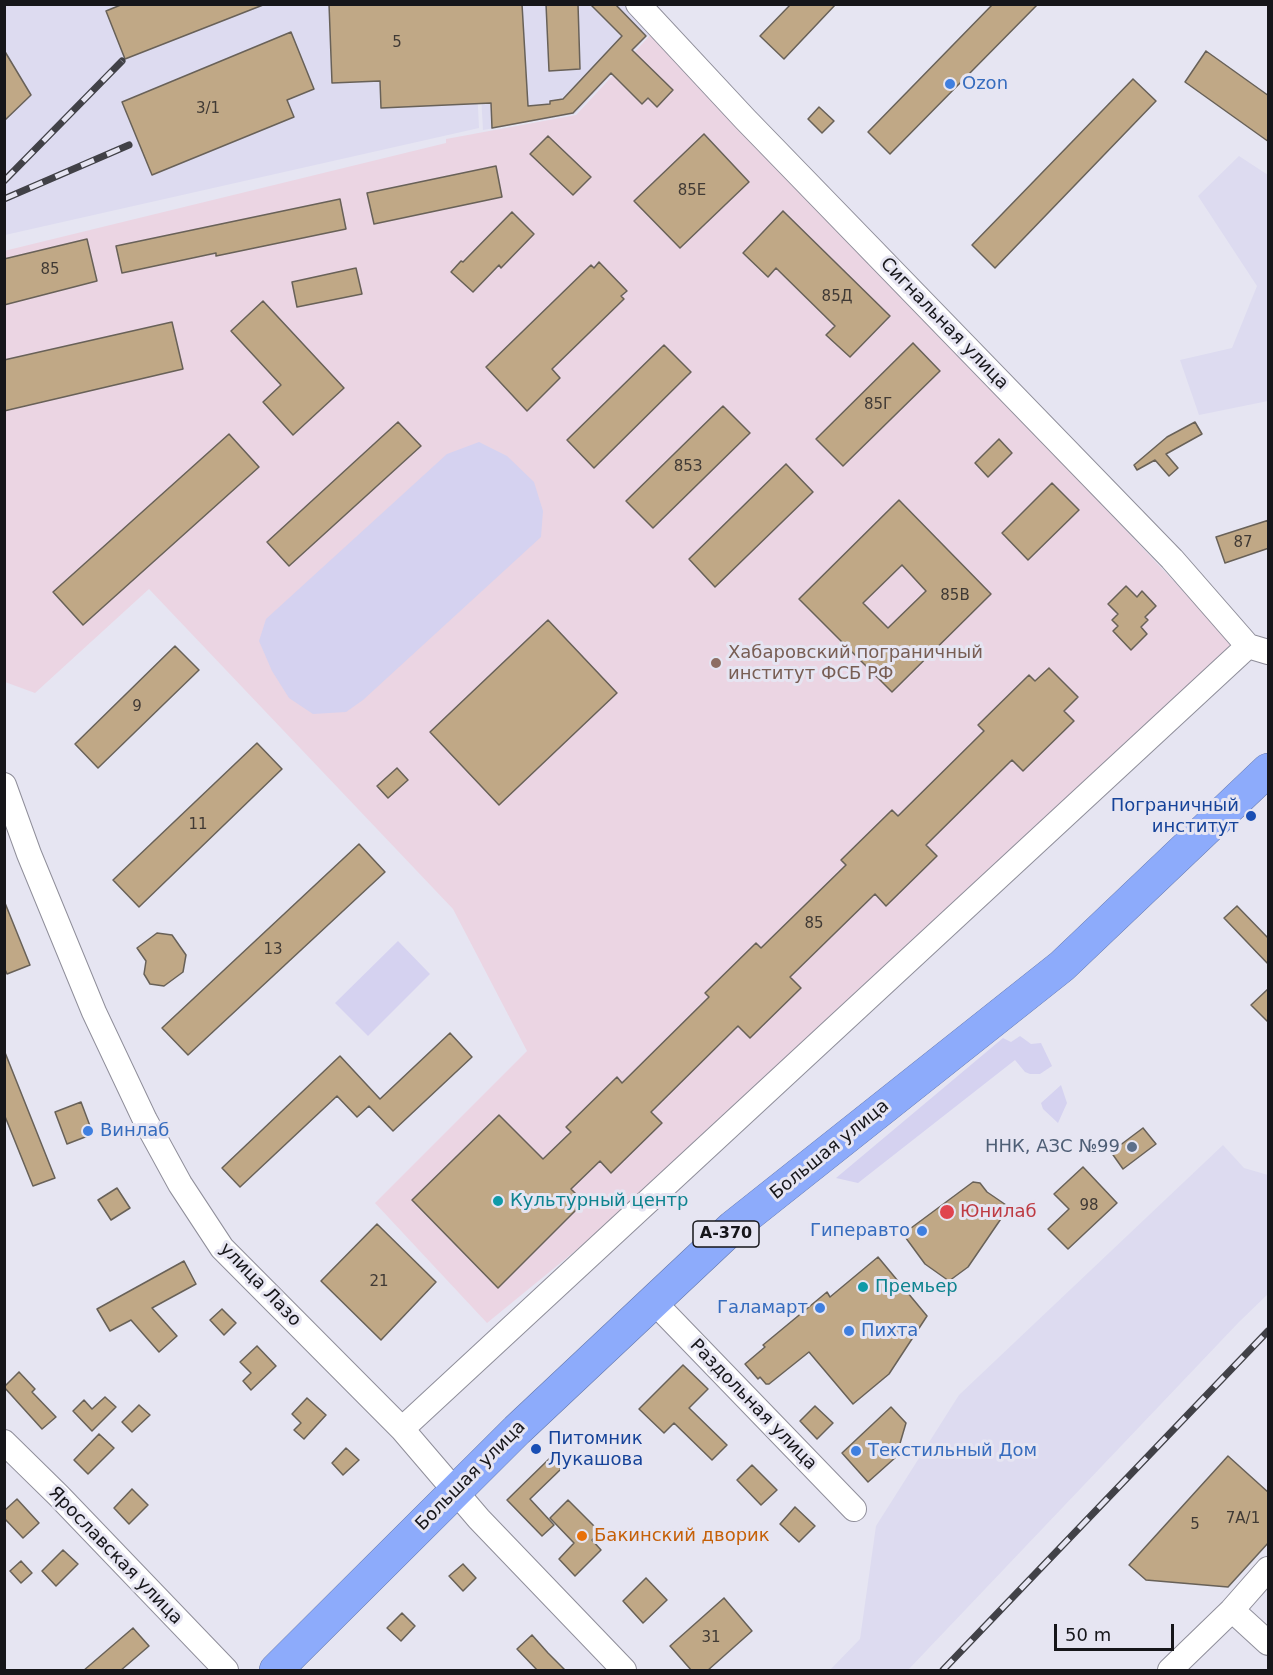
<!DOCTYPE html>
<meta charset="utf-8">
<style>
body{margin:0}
#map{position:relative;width:1273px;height:1675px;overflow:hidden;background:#e6e5f2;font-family:"DejaVu Sans",sans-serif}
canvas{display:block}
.frame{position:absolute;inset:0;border:6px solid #16161a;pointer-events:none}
.scale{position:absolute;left:1054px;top:1624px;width:120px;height:27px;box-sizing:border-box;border:3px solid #16161a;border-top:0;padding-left:8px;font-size:18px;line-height:21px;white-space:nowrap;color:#16161a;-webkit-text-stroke:4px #e6e5f2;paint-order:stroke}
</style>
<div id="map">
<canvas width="1273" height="1675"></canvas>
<div class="frame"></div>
<div class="scale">50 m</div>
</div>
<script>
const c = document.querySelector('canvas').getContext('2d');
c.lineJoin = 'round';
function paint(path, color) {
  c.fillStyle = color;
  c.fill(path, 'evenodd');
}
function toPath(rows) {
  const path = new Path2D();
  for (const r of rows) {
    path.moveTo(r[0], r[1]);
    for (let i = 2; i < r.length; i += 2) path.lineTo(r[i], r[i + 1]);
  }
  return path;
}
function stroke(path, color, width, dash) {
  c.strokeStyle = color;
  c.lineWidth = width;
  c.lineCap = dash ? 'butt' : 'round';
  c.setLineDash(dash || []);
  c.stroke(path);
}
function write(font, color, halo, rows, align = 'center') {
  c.font = font + ' "DejaVu Sans",sans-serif';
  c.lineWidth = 6;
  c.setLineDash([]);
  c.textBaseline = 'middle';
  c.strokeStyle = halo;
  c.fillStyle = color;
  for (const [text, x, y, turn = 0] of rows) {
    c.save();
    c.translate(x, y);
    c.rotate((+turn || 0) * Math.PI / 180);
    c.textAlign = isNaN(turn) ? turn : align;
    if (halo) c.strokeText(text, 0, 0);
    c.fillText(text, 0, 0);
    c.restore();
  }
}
const built = toPath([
 [4,5,473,5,479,128,5,235],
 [476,5,631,5,654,29,575,114,483,130],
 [1239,156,1268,175,1268,401,1199,415,1180,360,1232,348,1257,286,1198,196],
 [1223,1145,1244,1168,1268,1175,1268,1294,1239,1322,908,1670,830,1670,860,1639,876,1526,959,1395]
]);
const education = toPath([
 [655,30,1233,644,717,1135,487,1323,375,1203,527,1051,453,909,149,589,35,693,5,682,4,251,446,143,446,139,576,115]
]);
const green = toPath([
 [479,442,507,456,534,482,543,511,541,537,363,700,346,712,313,714,289,698,272,671,259,641,266,619,447,454],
 [398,941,430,974,368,1036,335,1003],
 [1020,1036,1031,1044,1041,1043,1052,1066,1040,1074,1030,1074,1025,1072,1015,1060,858,1183,836,1178,1003,1038,1011,1042],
 [1061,1085,1067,1103,1058,1123,1043,1109,1041,1103]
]);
const building = toPath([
 [123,4,263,4,263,5,125,59,106,11,123,4],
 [329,4,522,4,528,106,550,104,550,101,563,99,622,36,590,4,615,4,646,36,632,50,673,90,657,107,648,98,642,104,611,73,573,113,492,128,491,103,381,108,380,81,332,83,329,4],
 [546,4,578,4,580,69,549,71,546,4],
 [791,4,836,4,784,59,760,36,791,4],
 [993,4,1038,4,890,154,868,132,993,4],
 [291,32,314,89,287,100,294,117,152,175,122,102,291,32],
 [4,50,31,95,4,121,4,50],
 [1206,51,1269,96,1269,142,1185,82,1206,51],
 [1133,79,1156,101,995,268,972,245,1133,79],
 [819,107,834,121,822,133,808,119,819,107],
 [704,134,749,182,680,248,634,201,704,134],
 [548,136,591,177,573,195,530,154,548,136],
 [496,166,502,197,374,224,367,193,496,166],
 [340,199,346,229,216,256,216,253,122,273,116,246,340,199],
 [783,211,890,316,850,357,826,335,835,326,776,268,768,277,743,253,783,211],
 [512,212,534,234,501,268,499,265,473,292,451,272,461,261,463,262,512,212],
 [87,239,97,281,4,305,4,259,87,239],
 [599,262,627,291,621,296,624,299,552,369,560,378,527,411,486,367,591,265,594,268,599,262],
 [356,268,362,294,297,307,292,282,356,268],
 [263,301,344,388,293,435,263,402,281,385,231,331,263,301],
 [172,322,183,369,4,411,4,360,172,322],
 [913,343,940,371,843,466,816,439,913,343],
 [664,345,691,372,594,468,567,440,664,345],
 [723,406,750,433,653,528,626,501,723,406],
 [398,422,421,446,289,566,267,542,398,422],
 [1195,422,1202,434,1166,454,1178,468,1169,476,1155,460,1137,470,1134,465,1167,437,1195,422],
 [229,434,259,467,83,625,53,592,229,434],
 [999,439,1012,453,988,477,975,463,999,439],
 [786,464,813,492,715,587,689,559,786,464],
 [1052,483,1079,510,1028,560,1002,533,1052,483],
 [899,500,991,594,892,692,799,599,899,500],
 [902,565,926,591,888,628,863,603,902,565],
 [1269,520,1269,548,1225,563,1216,537,1269,520],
 [1126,586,1137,597,1142,591,1156,606,1145,617,1148,620,1141,627,1147,634,1131,650,1113,631,1118,626,1112,620,1118,614,1108,604,1126,586],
 [548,620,617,693,499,805,430,732,548,620],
 [175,646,199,670,98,768,75,744,175,646],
 [1049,668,1078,697,1064,711,1074,721,1023,771,1012,760,926,845,937,856,886,906,875,894,790,977,801,988,750,1038,738,1026,651,1112,662,1123,611,1173,600,1161,571,1189,584,1202,498,1288,412,1200,499,1115,543,1159,571,1132,566,1127,617,1077,622,1083,709,997,705,993,756,943,761,948,846,865,841,860,892,810,898,816,984,731,978,725,1029,675,1035,681,1049,668],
 [257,743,282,769,139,907,113,880,257,743],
 [397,768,408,780,388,798,377,786,397,768],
 [359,844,385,872,188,1055,162,1028,359,844],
 [5,903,30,965,7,974,4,967,5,903],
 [1237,906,1269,939,1269,965,1224,918,1237,906],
 [157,933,172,935,186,955,183,972,164,986,150,984,144,974,146,961,137,948,157,933],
 [1269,988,1269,1023,1251,1005,1269,988],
 [450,1033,472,1057,393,1131,369,1106,357,1117,337,1096,240,1187,222,1168,340,1056,380,1099,450,1033],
 [4,1050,55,1178,33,1186,4,1114,4,1050],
 [81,1102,93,1134,67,1144,55,1112,81,1102],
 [1143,1128,1156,1144,1123,1169,1111,1152,1143,1128],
 [1083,1167,1117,1203,1068,1249,1048,1229,1069,1209,1054,1194,1083,1167],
 [973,1182,980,1183,987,1192,1009,1207,968,1267,949,1281,925,1264,903,1234,973,1182],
 [117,1188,130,1208,111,1220,98,1200,117,1188],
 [377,1224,436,1282,381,1340,321,1281,377,1224],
 [878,1257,927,1316,889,1374,853,1404,809,1352,769,1384,766,1384,760,1377,758,1379,745,1364,765,1347,763,1345,827,1292,830,1297,878,1257],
 [184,1261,196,1284,152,1308,177,1336,159,1352,131,1320,110,1331,97,1309,184,1261],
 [222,1309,236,1323,224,1335,210,1320,222,1309],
 [257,1346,276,1366,251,1390,243,1381,251,1373,240,1362,257,1346],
 [683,1365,708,1389,689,1408,727,1445,712,1460,674,1423,664,1433,639,1409,683,1365],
 [19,1372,35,1389,32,1392,56,1417,42,1429,4,1387,19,1372],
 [105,1397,116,1407,92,1431,73,1411,84,1400,92,1409,105,1397],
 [307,1398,326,1415,304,1439,294,1430,301,1423,292,1414,307,1398],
 [139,1405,150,1415,132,1432,122,1422,139,1405],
 [815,1406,833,1423,817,1439,800,1421,815,1406],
 [891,1407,906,1423,896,1457,868,1482,842,1453,891,1407],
 [99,1434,114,1448,88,1474,74,1460,99,1434],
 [346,1448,359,1460,343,1475,332,1463,346,1448],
 [1228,1456,1269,1493,1269,1542,1228,1587,1146,1580,1129,1565,1228,1456],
 [550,1458,561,1469,530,1499,554,1525,542,1536,507,1500,550,1458],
 [752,1465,777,1490,761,1505,737,1480,752,1465],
 [132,1489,148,1505,129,1524,114,1508,132,1489],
 [17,1499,39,1523,23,1538,4,1518,4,1511,17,1499],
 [568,1500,600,1532,592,1540,601,1550,575,1576,559,1559,574,1543,550,1518,568,1500],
 [795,1507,815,1526,799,1542,780,1524,795,1507],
 [63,1550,78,1564,56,1586,42,1571,63,1550],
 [21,1561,32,1573,21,1583,10,1571,21,1561],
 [463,1564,476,1578,463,1591,449,1576,463,1564],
 [646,1578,667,1600,643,1623,623,1601,646,1578],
 [724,1598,752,1631,707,1671,692,1671,670,1646,724,1598],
 [402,1613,415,1626,401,1641,387,1628,402,1613],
 [133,1628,149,1646,120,1671,83,1671,133,1628],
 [532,1635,548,1653,566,1671,538,1671,517,1649,532,1635]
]);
const minor = toPath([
 [638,4,745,119,1172,559,1248,646,1268,652],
 [4,785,29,854,94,1012,145,1120,180,1184,222,1248,402,1429,479,1519,624,1670],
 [653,1301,854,1509],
 [402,1429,1248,646],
 [4,1442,58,1495,226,1670],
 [1232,1610,1268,1643],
 [1170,1670,1232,1610,1268,1569]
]);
const highway = toPath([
 [276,1670,517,1430,733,1227,1062,966,1268,770]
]);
const rail = toPath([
 [4,181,122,61],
 [4,199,129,145],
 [943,1670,1268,1331]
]);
const markers = [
 [950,84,6,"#3f7fe0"],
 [716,663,6,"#8d6e63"],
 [1251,816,6,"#1a4fb4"],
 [88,1131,6,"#3f7fe0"],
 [1132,1147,6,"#5c6f8a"],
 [498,1201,6,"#0f9aa8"],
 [947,1212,8,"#e0444e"],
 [922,1231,6,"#3f7fe0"],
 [863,1287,6,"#0f9aa8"],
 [820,1308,6,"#3f7fe0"],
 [849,1331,6,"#3f7fe0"],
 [536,1449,6,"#1a4fb4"],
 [856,1451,6,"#3f7fe0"],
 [582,1536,6,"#e8710a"]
];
const numberNames = [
 ["5",397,43],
 ["3/1",208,109],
 ["85Е",692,191],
 ["85",50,270],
 ["85Д",837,297],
 ["85Г",878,405],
 ["85З",688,467],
 ["87",1243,543],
 ["85В",955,596],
 ["9",137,707],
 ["11",198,825],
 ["85",814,924],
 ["13",273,950],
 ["98",1089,1206],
 ["21",379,1282],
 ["7А/1",1243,1519],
 ["5",1195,1525],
 ["31",711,1638]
];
const shields = [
 [726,1234,66]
];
const shieldNames = [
 ["А-370",726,1234]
];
const shopNames = [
 ["Ozon",962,84],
 ["Винлаб",100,1131],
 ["Гиперавто",910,1231,"right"],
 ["Галамарт",808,1308,"right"],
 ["Пихта",861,1331],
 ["Текстильный Дом",868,1451]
];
const streetNames = [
 ["Сигнальная улица",944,324,46],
 ["Большая улица",830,1150,-39],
 ["улица Лазо",260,1285,46],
 ["Раздольная улица",753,1405,46],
 ["Большая улица",471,1476,-45],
 ["Ярославская улица",115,1556,46]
];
const educationNames = [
 ["Хабаровский пограничный",728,653],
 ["институт ФСБ РФ",728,674]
];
const transitNames = [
 ["Пограничный",1239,806],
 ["институт",1239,827],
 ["Питомник",548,1439,"left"],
 ["Лукашова",548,1460,"left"]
];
const serviceNames = [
 ["ННК, АЗС №99",1120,1147]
];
const cultureNames = [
 ["Культурный центр",510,1201],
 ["Премьер",875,1287]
];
const healthNames = [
 ["Юнилаб",960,1212]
];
const foodNames = [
 ["Бакинский дворик",594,1536]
];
paint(built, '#dddbf0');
paint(education, '#ebd5e3');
paint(green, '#d5d2f0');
paint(building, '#c0a886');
stroke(building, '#686158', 1.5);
stroke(minor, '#8f8e9a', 26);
stroke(highway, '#6377ac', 34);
stroke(minor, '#fff', 24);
stroke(highway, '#8dabfb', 33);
stroke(rail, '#414147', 7);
stroke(rail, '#e6e5f2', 4.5, [14]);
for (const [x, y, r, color] of markers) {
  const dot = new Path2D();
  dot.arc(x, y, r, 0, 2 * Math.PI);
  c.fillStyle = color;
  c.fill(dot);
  stroke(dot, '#e6e5f2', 2);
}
write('15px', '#403a35', null, numberNames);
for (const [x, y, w] of shields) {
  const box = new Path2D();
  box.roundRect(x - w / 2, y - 13, w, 26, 4.5);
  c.fillStyle = '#e6e5f2';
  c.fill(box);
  stroke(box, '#16161a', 1.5);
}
write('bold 16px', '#16161a', null, shieldNames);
write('18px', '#366cbe', '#e6e5f2', shopNames, 'left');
write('18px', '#16161a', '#e6e5f2', streetNames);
write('18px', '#785e54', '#e6e5f2', educationNames, 'left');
write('18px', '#164399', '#e6e5f2', transitNames, 'right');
write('18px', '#4e5e75', '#e6e5f2', serviceNames, 'right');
write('18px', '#0d838f', '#e6e5f2', cultureNames, 'left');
write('18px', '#be3a42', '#e6e5f2', healthNames, 'left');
write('18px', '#c56008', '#e6e5f2', foodNames, 'left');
</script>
